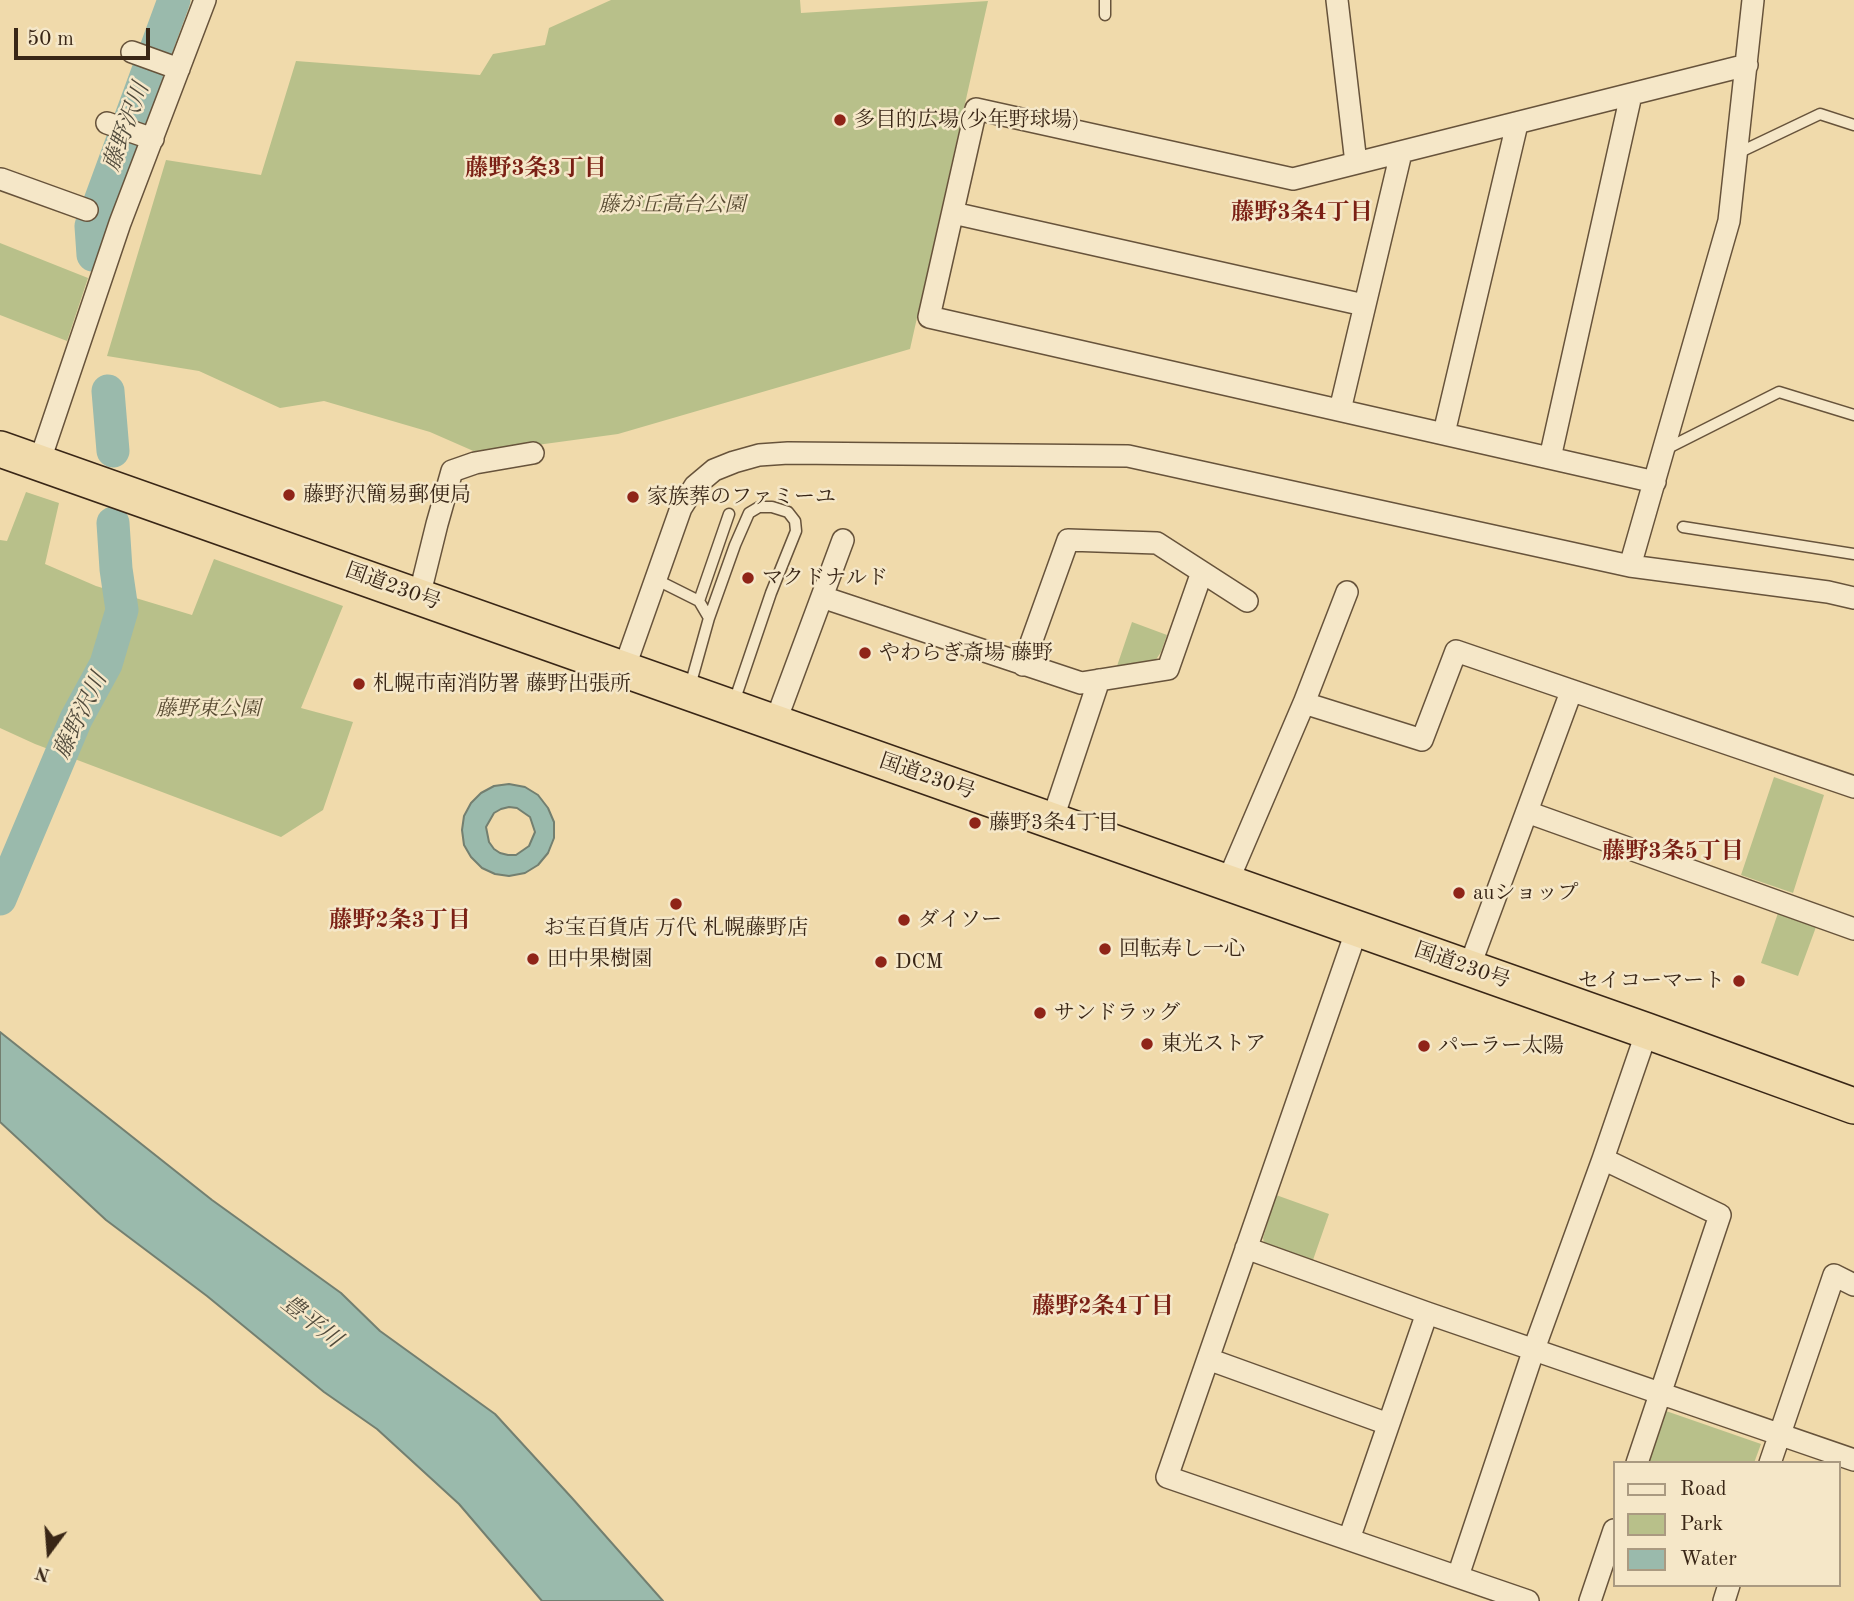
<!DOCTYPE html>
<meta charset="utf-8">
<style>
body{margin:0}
#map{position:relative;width:1854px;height:1601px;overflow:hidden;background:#f0daab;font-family:"Old Standard TT",serif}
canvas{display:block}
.legend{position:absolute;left:1613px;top:1461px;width:228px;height:126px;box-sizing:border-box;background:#f5e7c8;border:2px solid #aa9a81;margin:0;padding:9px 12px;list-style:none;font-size:21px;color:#392616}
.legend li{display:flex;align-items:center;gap:14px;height:35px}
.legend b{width:35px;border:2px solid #aa9a81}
.north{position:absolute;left:14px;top:1517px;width:70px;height:70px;-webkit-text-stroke:5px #f5e7c8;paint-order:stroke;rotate:196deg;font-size:19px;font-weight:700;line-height:28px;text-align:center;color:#392616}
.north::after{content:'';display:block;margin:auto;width:24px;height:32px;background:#392616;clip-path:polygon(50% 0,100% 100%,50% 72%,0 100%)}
.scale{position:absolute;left:14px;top:28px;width:136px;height:32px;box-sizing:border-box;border:4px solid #392616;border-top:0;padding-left:9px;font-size:21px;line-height:24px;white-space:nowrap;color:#392616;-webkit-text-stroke:5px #f5e7c8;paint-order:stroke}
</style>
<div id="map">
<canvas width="1854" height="1601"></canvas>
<ul class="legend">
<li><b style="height:9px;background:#f5e7c8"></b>Road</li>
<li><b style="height:19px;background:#b8c08a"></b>Park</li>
<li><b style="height:19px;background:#9abaac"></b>Water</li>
</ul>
<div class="north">N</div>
<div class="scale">50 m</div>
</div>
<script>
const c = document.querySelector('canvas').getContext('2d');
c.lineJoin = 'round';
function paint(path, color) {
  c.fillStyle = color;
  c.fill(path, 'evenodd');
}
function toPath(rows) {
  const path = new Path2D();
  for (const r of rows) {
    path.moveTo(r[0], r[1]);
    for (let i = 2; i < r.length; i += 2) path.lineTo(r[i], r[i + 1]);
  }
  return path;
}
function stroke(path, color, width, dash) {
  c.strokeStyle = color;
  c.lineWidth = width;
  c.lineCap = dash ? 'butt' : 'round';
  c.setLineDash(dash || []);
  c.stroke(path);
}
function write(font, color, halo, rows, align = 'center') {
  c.font = font + ' "Old Standard TT","Noto Serif JP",serif';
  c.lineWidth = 5;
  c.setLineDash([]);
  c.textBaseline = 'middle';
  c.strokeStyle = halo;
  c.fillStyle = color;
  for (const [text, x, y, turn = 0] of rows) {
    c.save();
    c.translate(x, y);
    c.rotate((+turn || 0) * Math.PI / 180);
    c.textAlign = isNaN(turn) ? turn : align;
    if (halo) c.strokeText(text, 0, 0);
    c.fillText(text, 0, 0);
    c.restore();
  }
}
const green = toPath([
 [611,0,800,0,801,13,988,1,910,349,618,434,478,453,430,432,324,401,280,408,199,371,107,356,166,160,261,175,296,61,480,75,493,54,545,45,549,28],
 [0,243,88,278,67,341,0,315],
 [26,492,59,503,45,564,96,586,192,615,214,559,343,606,301,708,353,722,323,810,281,837,35,744,0,728,0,540,7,541],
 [1132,622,1167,635,1161,652,1155,661,1117,666],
 [1774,777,1824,795,1793,893,1741,875],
 [1778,913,1816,927,1798,976,1761,963],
 [1276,1195,1329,1214,1313,1260,1264,1243,1263,1238],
 [1666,1411,1761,1444,1754,1463,1646,1463]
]);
const water = toPath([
 [509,784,525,787,538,795,548,808,554,822,554,838,548,853,538,865,525,873,509,876,495,874,482,868,471,857,464,845,462,830,464,816,471,803,481,793,494,786,509,784],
 [509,807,517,808,530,817,535,832,529,846,516,855,508,855,500,853,494,849,489,842,486,827,494,813,501,809,509,807],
 [0,1032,212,1200,341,1293,380,1331,495,1414,572,1498,663,1601,542,1601,459,1504,377,1429,324,1392,207,1296,106,1220,0,1122,0,1032]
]);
const river = toPath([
 [93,255,91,226,174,0],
 [108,391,113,451],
 [0,899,76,719,106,664,122,610,116,569,113,523]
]);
const service = toPath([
 [1105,0,1105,15],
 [1736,154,1820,114,1854,125],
 [1664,450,1779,392,1854,415],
 [1683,527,1854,554],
 [655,579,699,601],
 [709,618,735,545,749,513,759,507,772,507,788,512,795,521,796,531,771,593,734,702],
 [690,686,709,618,699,601,729,514]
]);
const minor = toPath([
 [1337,0,1356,163],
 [132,52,179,69],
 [107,123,153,139],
 [1,179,87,210],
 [953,213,1364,305],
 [1340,410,1401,153],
 [1444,433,1517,124],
 [1550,458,1631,95],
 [39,463,120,223,205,0],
 [1655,482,929,317,976,109,1293,179,1747,65],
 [1630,566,1729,221,1753,0],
 [419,597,437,524,452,471,475,463,533,453],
 [822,597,1081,683,1168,669,1202,572],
 [1023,665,1068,540,1157,543,1247,601],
 [624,669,681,508,695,486,714,470,734,462,759,455,788,453,1128,456,1630,566,1828,592,1854,598],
 [1304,703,1422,740,1456,651,1854,787],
 [775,723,843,540],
 [1527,812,1854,929],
 [1052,821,1099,680],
 [1227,883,1304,703,1347,592],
 [1357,929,1167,1477,1528,1601],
 [1469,968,1571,692],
 [1603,1159,1720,1215,1637,1463],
 [1246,1248,1427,1313,1854,1460],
 [1208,1359,1388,1424],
 [1770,1463,1834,1275,1854,1285],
 [1349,1539,1427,1313],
 [1458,1576,1534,1349,1603,1159,1647,1031],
 [1590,1601,1614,1530],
 [1724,1601,1729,1585]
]);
const trunk = toPath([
 [0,449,1647,1031,1854,1106]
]);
const markers = [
 [840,120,7,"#8f2418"],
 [289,495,7,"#8f2418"],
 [633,497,7,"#8f2418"],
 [748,578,7,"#8f2418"],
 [865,653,7,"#8f2418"],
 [359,684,7,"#8f2418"],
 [975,823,7,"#8f2418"],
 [1459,893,7,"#8f2418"],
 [676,904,7,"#8f2418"],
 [904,920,7,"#8f2418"],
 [1105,949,7,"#8f2418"],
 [533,959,7,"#8f2418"],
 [881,962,7,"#8f2418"],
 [1739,981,7,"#8f2418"],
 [1040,1013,7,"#8f2418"],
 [1147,1044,7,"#8f2418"],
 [1424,1046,7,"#8f2418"]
];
const poiNames = [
 ["多目的広場(少年野球場)",854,120],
 ["藤野沢簡易郵便局",303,495],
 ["家族葬のファミーユ",647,497],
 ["マクドナルド",762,578],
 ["やわらぎ斎場 藤野",879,653],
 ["札幌市南消防署 藤野出張所",373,684],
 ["藤野3条4丁目",989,823],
 ["auショップ",1473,893],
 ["ダイソー",918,920],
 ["お宝百貨店 万代 札幌藤野店",676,928,"center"],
 ["回転寿し一心",1119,949],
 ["田中果樹園",547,959],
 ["DCM",895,962],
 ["セイコーマート",1725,981,"right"],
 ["サンドラッグ",1054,1013],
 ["東光ストア",1161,1044],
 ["パーラー太陽",1438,1046]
];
const parkNames = [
 ["藤が丘高台公園",672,205],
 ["藤野東公園",208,709]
];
const streetNames = [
 ["国道230号",393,587,20],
 ["国道230号",927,777,19],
 ["国道230号",1462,966,19]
];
const waterNames = [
 ["藤野沢川",127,127,-70],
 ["藤野沢川",81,716,-64],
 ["豊平川",311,1322,38]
];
const neighbourhoodNames = [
 ["藤野3条3丁目",536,169],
 ["藤野3条4丁目",1302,213],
 ["藤野3条5丁目",1673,852],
 ["藤野2条3丁目",400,921],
 ["藤野2条4丁目",1103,1307]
];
paint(green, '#b8c08a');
paint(water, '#9abaac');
stroke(water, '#737f70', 2);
stroke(river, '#9abaac', 33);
stroke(service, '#67533b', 13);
stroke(minor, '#67533b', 24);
stroke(trunk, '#392616', 38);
stroke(service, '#f5e7c8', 10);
stroke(minor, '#f5e7c8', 21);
stroke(trunk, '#f0daab', 35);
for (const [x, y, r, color] of markers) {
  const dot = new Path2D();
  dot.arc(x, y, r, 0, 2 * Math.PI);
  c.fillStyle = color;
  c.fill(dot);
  stroke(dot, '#f5e7c8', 2.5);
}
write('21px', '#392616', '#f5e7c8', poiNames, 'left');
write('italic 21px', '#594c33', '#f5e7c8', parkNames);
write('21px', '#392616', '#f5e7c8', streetNames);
write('italic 23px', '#514b3c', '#f5e7c8', waterNames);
write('bold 23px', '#7a1f14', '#f5e7c8', neighbourhoodNames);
</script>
